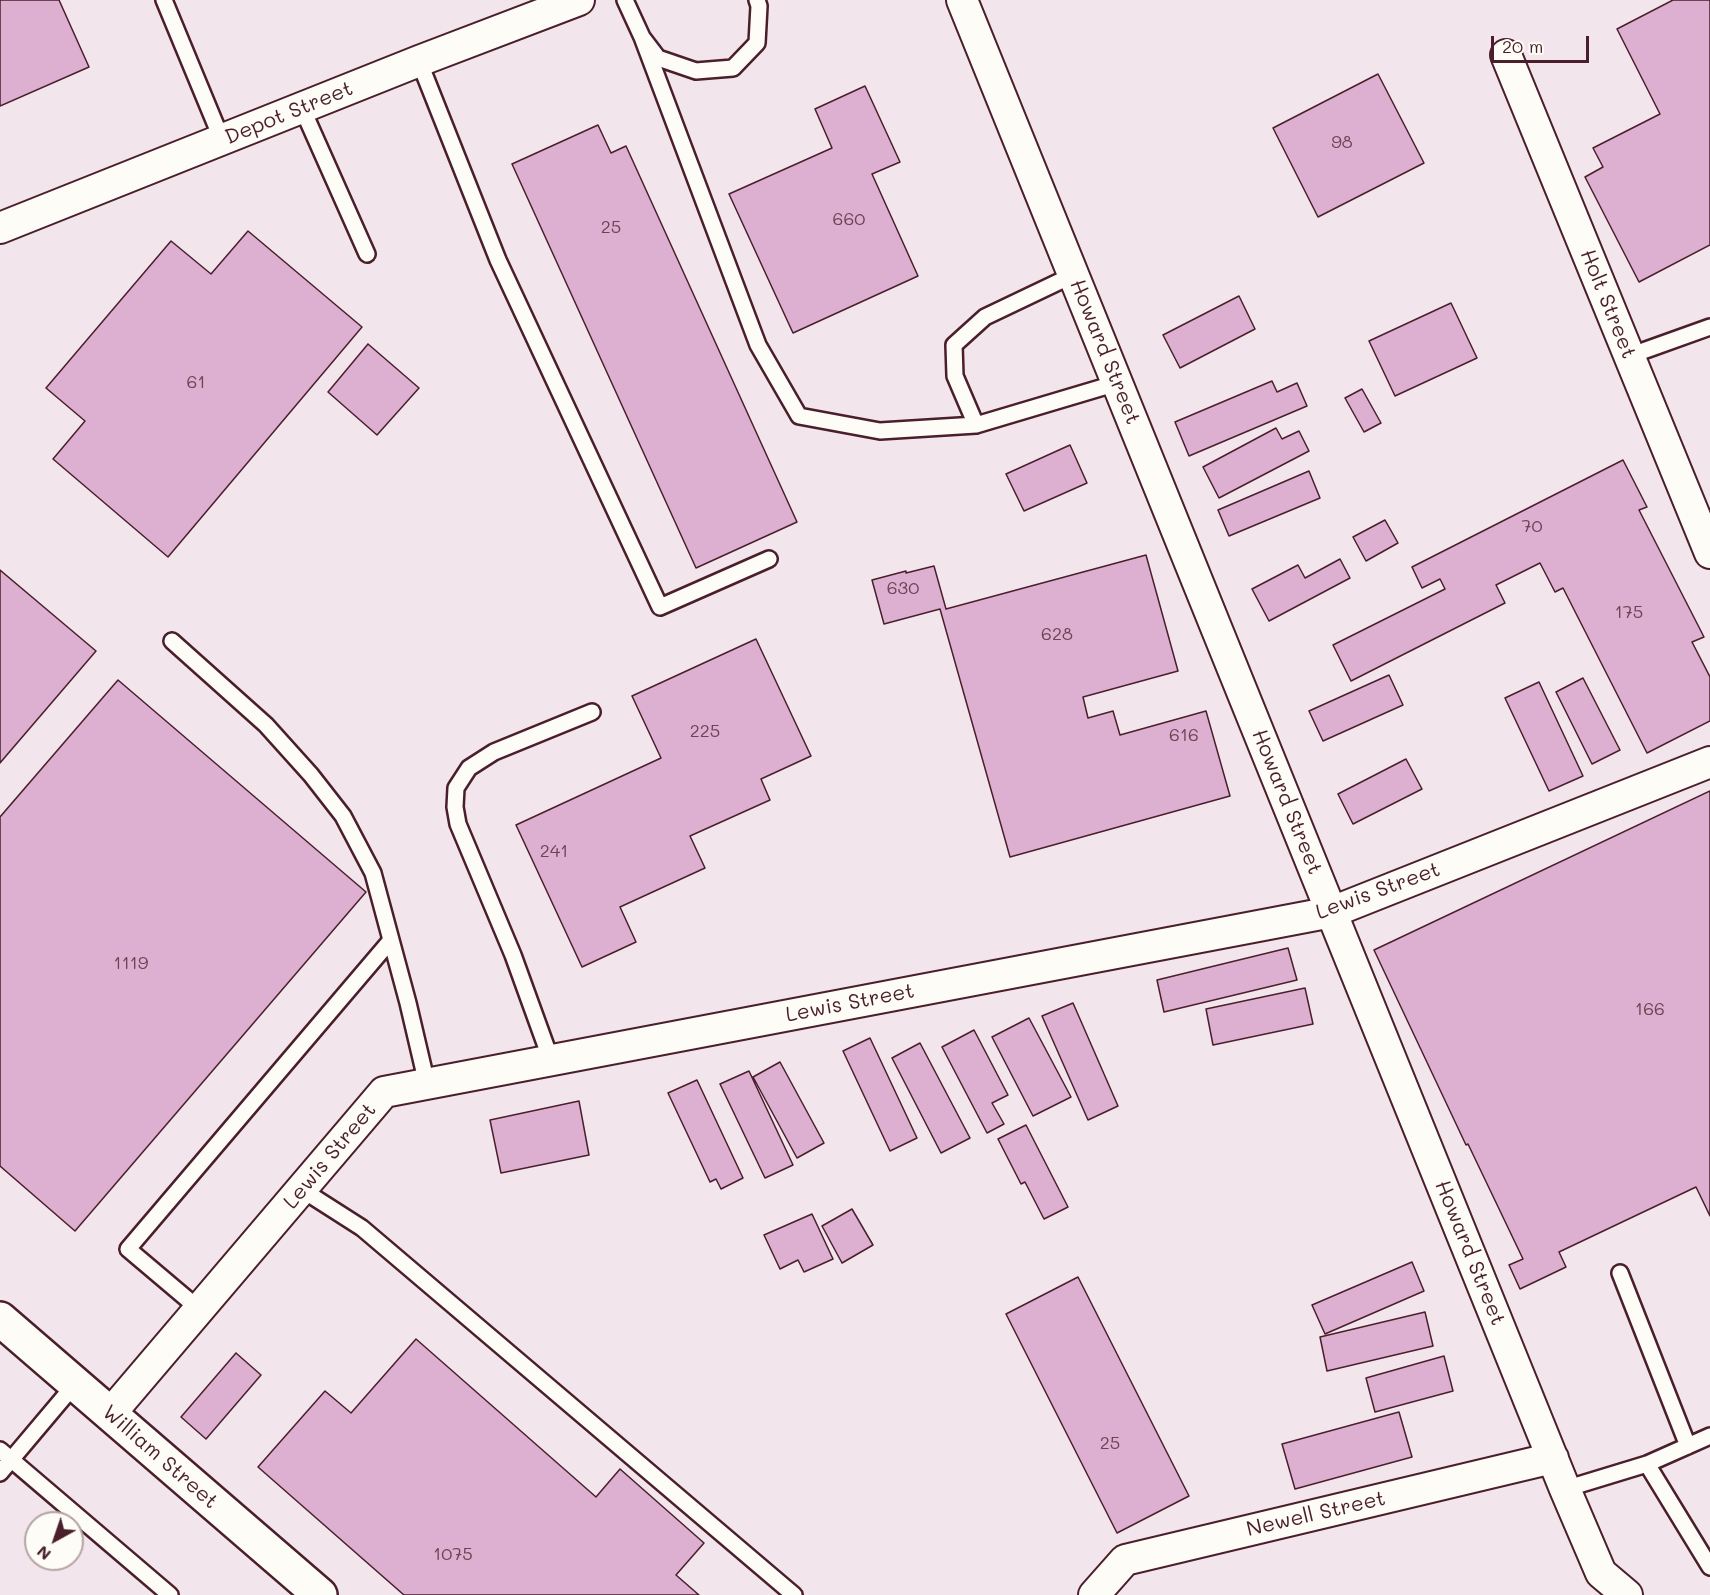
<!DOCTYPE html>
<style>
body{margin:0}
#map{position:relative;width:1710px;height:1595px;overflow:hidden;background:#fdfcf7;font-family:Mali,sans-serif}
canvas{display:block}
.north{position:absolute;left:24px;top:1511px;width:60px;height:60px;box-sizing:border-box;background:#fdfcf7;border:2px solid #b5a4a5;border-radius:50%;rotate:220deg;font-size:16px;font-weight:700;line-height:24px;text-align:center;color:#4a1f2b}
.north::after{content:'';display:block;margin:auto;width:21px;height:27px;background:#4a1f2b;clip-path:polygon(50% 0,100% 100%,50% 72%,0 100%)}
.scale{position:absolute;left:1491px;top:36px;width:98px;height:27px;box-sizing:border-box;border:3px solid #4a1f2b;border-top:0;padding-left:8px;font-size:18px;line-height:21px;white-space:nowrap;color:#4a1f2b;-webkit-text-stroke:4px #fdfcf7;paint-order:stroke}
</style>
<div id="map">
<canvas width="1710" height="1595"></canvas>
<div class="north">N</div>
<div class="scale">20 m</div>
</div>
<script>
const c = document.querySelector('canvas').getContext('2d');
c.lineJoin = 'round';
function paint(path, color) {
  c.fillStyle = color;
  c.fill(path, 'evenodd');
}
function toPath(rows) {
  const path = new Path2D();
  for (const r of rows) {
    path.moveTo(r[0], r[1]);
    for (let i = 2; i < r.length; i += 2) path.lineTo(r[i], r[i + 1]);
  }
  return path;
}
function stroke(path, color, width, dash) {
  c.strokeStyle = color;
  c.lineWidth = width;
  c.lineCap = dash ? 'butt' : 'round';
  c.setLineDash(dash || []);
  c.stroke(path);
}
function write(font, color, halo, rows, align = 'center') {
  c.font = font + ' Mali,sans-serif';
  c.lineWidth = 5;
  c.setLineDash([]);
  c.textBaseline = 'middle';
  c.strokeStyle = halo;
  c.fillStyle = color;
  for (const [text, x, y, turn = 0] of rows) {
    c.save();
    c.translate(x, y);
    c.rotate((+turn || 0) * Math.PI / 180);
    c.textAlign = isNaN(turn) ? turn : align;
    if (halo) c.strokeText(text, 0, 0);
    c.fillText(text, 0, 0);
    c.restore();
  }
}
const built = toPath([
 [0,0,1710,0,1710,1595,0,1595],
 [36,1523,72,1523,72,1559,36,1559]
]);
const building = toPath([
 [0,0,59,0,89,67,0,106,0,0],
 [1673,0,1710,0,1710,245,1639,282,1585,177,1603,167,1593,148,1660,114,1617,29,1673,0],
 [1378,74,1424,163,1318,217,1273,128,1378,74],
 [865,86,900,162,872,174,918,276,793,333,729,194,832,148,815,109,865,86],
 [598,125,611,153,626,146,797,522,696,568,512,164,598,125],
 [248,231,362,327,168,557,53,459,85,421,46,388,171,241,211,274,248,231],
 [1239,296,1255,329,1180,368,1163,335,1239,296],
 [1451,303,1477,358,1395,396,1369,341,1451,303],
 [368,344,419,388,377,435,328,392,368,344],
 [1272,381,1277,392,1297,383,1307,406,1189,456,1175,422,1272,381],
 [1362,389,1381,423,1364,432,1345,398,1362,389],
 [1276,428,1282,439,1299,431,1309,451,1219,498,1203,467,1276,428],
 [1070,445,1087,483,1024,511,1006,474,1070,445],
 [1623,460,1647,507,1639,510,1704,637,1692,642,1710,677,1710,721,1647,753,1563,588,1555,592,1540,563,1496,585,1505,603,1351,681,1333,645,1445,589,1440,579,1422,588,1412,567,1623,460],
 [1309,471,1320,498,1229,536,1218,510,1309,471],
 [1385,520,1398,543,1366,561,1353,537,1385,520],
 [1146,555,1178,671,1083,697,1088,718,1113,711,1120,735,1206,711,1230,796,1010,857,940,609,884,624,872,580,906,571,906,573,934,566,946,609,1146,555],
 [1340,559,1350,578,1269,621,1252,589,1298,565,1305,578,1340,559],
 [0,570,96,651,0,763,0,570],
 [756,639,811,756,761,779,770,800,690,836,705,868,620,907,636,942,582,967,516,825,661,758,632,696,756,639],
 [1389,675,1403,705,1323,741,1309,711,1389,675],
 [1583,678,1620,750,1592,764,1556,692,1583,678],
 [118,680,366,892,75,1231,0,1166,0,817,118,680],
 [1539,682,1583,776,1549,791,1505,698,1539,682],
 [1406,759,1422,789,1353,824,1338,794,1406,759],
 [1710,791,1710,1216,1696,1187,1559,1252,1566,1267,1520,1289,1509,1265,1523,1259,1468,1144,1466,1145,1374,950,1710,791],
 [1288,948,1297,980,1164,1012,1157,980,1288,948],
 [1305,988,1313,1024,1213,1045,1206,1009,1305,988],
 [1073,1003,1118,1106,1088,1120,1042,1016,1073,1003],
 [1029,1018,1071,1097,1033,1116,992,1037,1029,1018],
 [974,1030,1008,1095,992,1103,1004,1124,987,1133,942,1047,974,1030],
 [870,1038,917,1138,890,1151,843,1051,870,1038],
 [920,1043,970,1138,941,1153,892,1058,920,1043],
 [780,1062,824,1143,797,1158,753,1077,780,1062],
 [749,1071,793,1165,765,1178,720,1084,749,1071],
 [697,1080,743,1178,721,1189,716,1179,710,1182,668,1093,697,1080],
 [579,1101,589,1155,501,1173,490,1120,579,1101],
 [1026,1125,1068,1207,1044,1219,1025,1182,1021,1184,998,1139,1026,1125],
 [852,1209,873,1245,842,1263,822,1226,852,1209],
 [812,1214,833,1259,804,1272,798,1260,780,1269,764,1235,812,1214],
 [1412,1262,1424,1291,1325,1334,1312,1305,1412,1262],
 [1078,1277,1189,1496,1117,1533,1006,1314,1078,1277],
 [1425,1312,1433,1346,1327,1371,1320,1337,1425,1312],
 [416,1339,596,1497,620,1469,704,1543,676,1575,699,1595,404,1595,258,1467,325,1391,351,1413,416,1339],
 [236,1353,261,1375,206,1439,181,1417,236,1353],
 [1444,1356,1453,1391,1375,1412,1366,1378,1444,1356],
 [1399,1412,1412,1457,1295,1489,1282,1444,1399,1412]
]);
const service = toPath([
 [164,0,222,140],
 [625,0,642,37,658,58,696,71,733,68,757,43,759,6,757,0],
 [642,37,758,345,799,416,880,431,976,425,1117,383],
 [419,61,498,260,660,607,769,559],
 [302,108,367,254],
 [1629,356,1710,327],
 [976,425,955,376,954,345,985,317,1073,275],
 [172,641,266,725,311,775,343,816,373,873,408,1003,427,1084],
 [551,1060,513,955,458,824,455,807,456,788,469,768,494,752,592,712],
 [301,1189,362,1228,794,1595],
 [1620,1273,1688,1446],
 [199,1309,128,1249,391,940],
 [0,1450,170,1595],
 [1647,1464,1710,1567],
 [0,1473,75,1384],
 [1565,1489,1647,1464,1710,1436]
]);
const minor = toPath([
 [962,0,1565,1489,1601,1573,1627,1595],
 [1506,55,1710,553],
 [0,228,419,61,579,0],
 [110,1414,384,1092,1332,912,1710,762],
 [1094,1595,1125,1560,1553,1458]
]);
const secondary = toPath([
 [0,1319,320,1595]
]);
const numberNames = [
 ["98",1342,142],
 ["660",849,219],
 ["25",611,227],
 ["61",196,382],
 ["70",1532,526],
 ["630",903,588],
 ["175",1629,612],
 ["628",1057,634],
 ["225",705,731],
 ["616",1184,735],
 ["241",554,851],
 ["1119",131,963],
 ["166",1650,1009],
 ["25",1110,1443],
 ["1075",453,1554]
];
const streetNames = [
 ["Depot Street",289,113,-22],
 ["Holt Street",1608,304,68],
 ["Howard Street",1105,352,68],
 ["Howard Street",1287,802,68],
 ["Lewis Street",1378,891,-20],
 ["Lewis Street",850,1003,-11],
 ["Lewis Street",330,1156,-50],
 ["Howard Street",1470,1253,68],
 ["William Street",160,1457,41],
 ["Newell Street",1316,1514,-13]
];
paint(built, '#f3e5ec');
paint(building, '#ddafd1');
stroke(building, '#4a1f2b', 1.5);
stroke(service, '#4a1f2b', 20);
stroke(minor, '#4a1f2b', 34);
stroke(secondary, '#4a1f2b', 38);
stroke(service, '#fdfcf7', 15);
stroke(minor, '#fdfcf7', 30);
stroke(secondary, '#fdfcf7', 33);
write('18px', '#6f4354', null, numberNames);
write('21px', '#4a1f2b', '#fdfcf7', streetNames);
</script>
